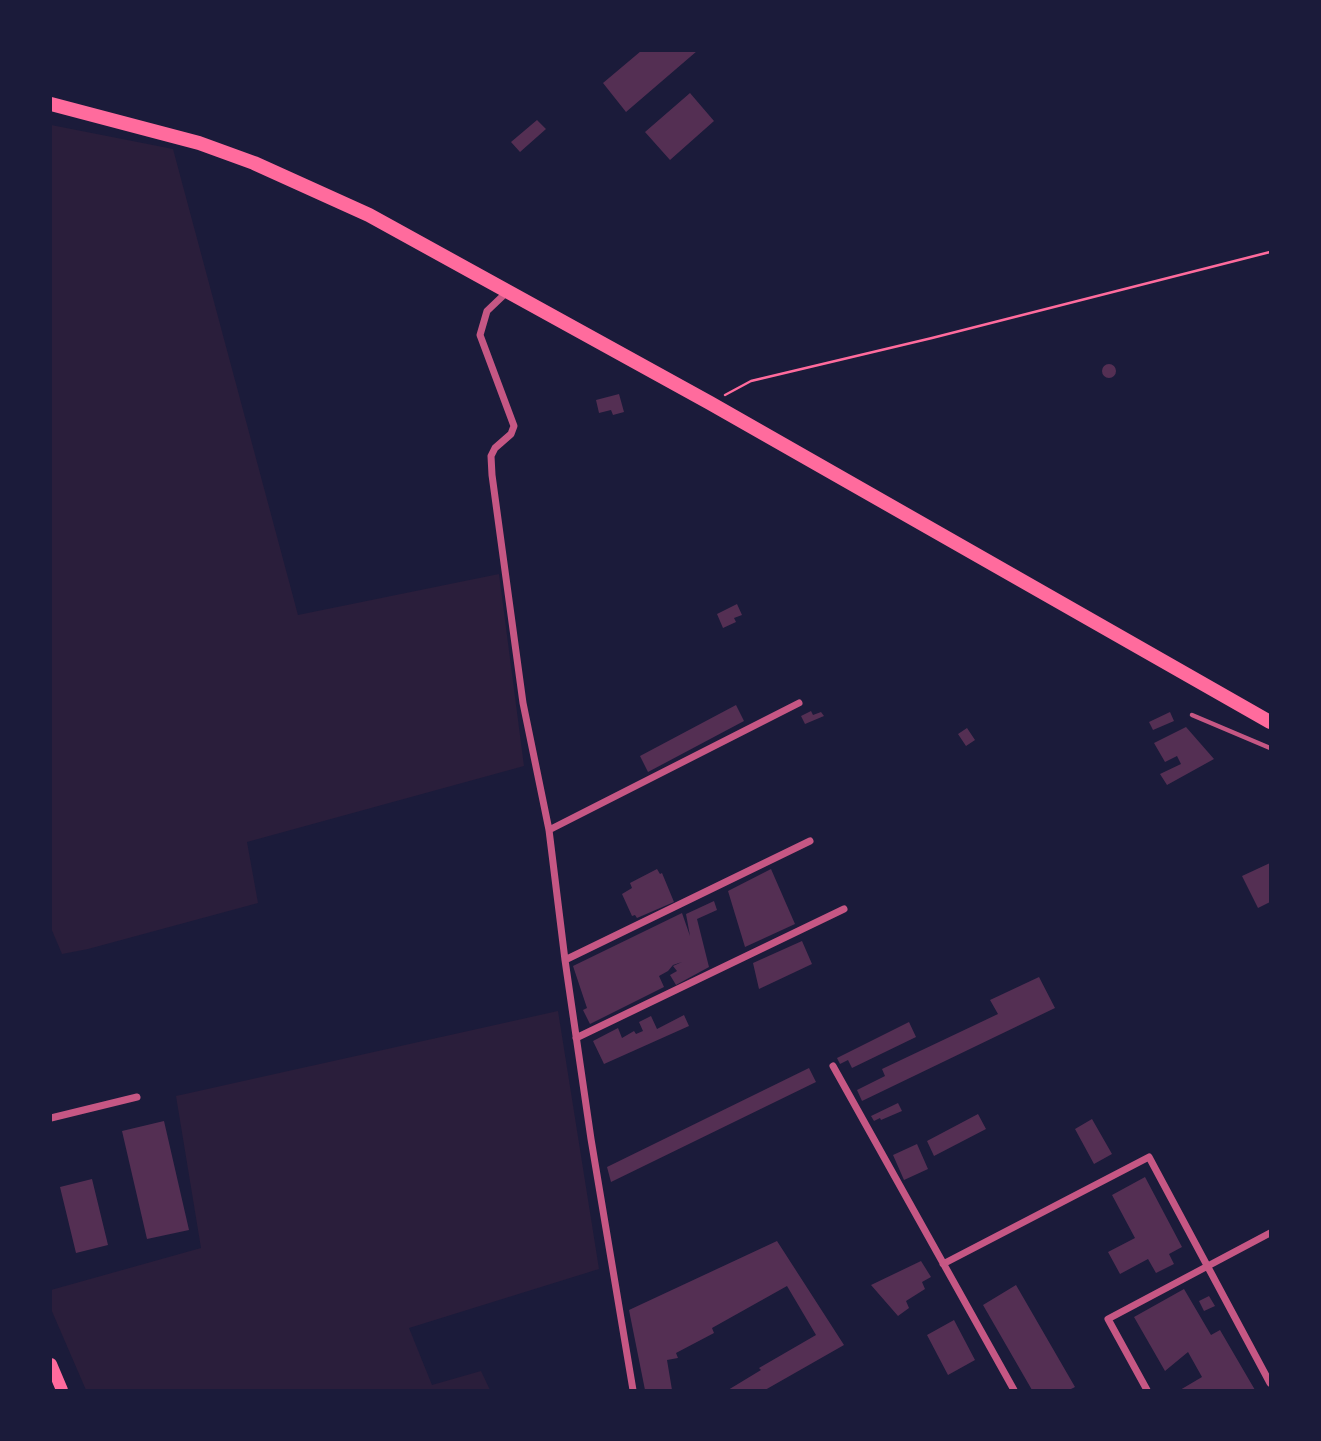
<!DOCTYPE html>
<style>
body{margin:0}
#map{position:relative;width:1321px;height:1441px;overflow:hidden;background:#1b1b3a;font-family:Overpass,sans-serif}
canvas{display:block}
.frame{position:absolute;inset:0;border:52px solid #1b1b3a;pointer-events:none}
</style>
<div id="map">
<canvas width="1321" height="1441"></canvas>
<div class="frame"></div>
</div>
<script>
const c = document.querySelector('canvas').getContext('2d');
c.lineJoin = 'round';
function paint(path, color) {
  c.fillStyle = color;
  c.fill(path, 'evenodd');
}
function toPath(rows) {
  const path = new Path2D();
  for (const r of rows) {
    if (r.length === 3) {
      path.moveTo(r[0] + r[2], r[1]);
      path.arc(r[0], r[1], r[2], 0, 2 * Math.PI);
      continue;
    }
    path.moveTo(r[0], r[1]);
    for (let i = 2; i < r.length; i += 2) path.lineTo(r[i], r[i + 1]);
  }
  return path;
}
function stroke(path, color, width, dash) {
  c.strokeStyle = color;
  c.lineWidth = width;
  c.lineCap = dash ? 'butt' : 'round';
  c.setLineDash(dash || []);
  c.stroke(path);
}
const green = toPath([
 [51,125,173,149,298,615,499,574,524,766,247,842,258,903,88,949,62,954,51,928],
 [558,1011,599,1269,409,1328,432,1385,481,1371,490,1390,86,1390,51,1309,51,1290,201,1248,176,1096]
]);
const building = toPath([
 [641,51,697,51,626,112,603,83],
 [690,93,714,121,670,160,645,132],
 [537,120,546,129,520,152,511,142],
 [1109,371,7],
 [619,394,624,412,613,415,611,410,599,413,596,400],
 [737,604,742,615,734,618,736,622,723,628,717,614],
 [736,705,744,721,648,772,640,756],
 [811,711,813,715,821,712,824,716,805,724,801,716],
 [1170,712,1174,721,1153,730,1149,722],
 [1186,727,1214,759,1167,785,1160,774,1181,764,1177,756,1165,762,1154,743],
 [967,728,975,740,966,746,958,734],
 [1270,863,1270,902,1258,908,1242,876],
 [657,869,660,874,662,873,674,902,637,918,635,915,632,916,622,894,632,888,630,883],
 [771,869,795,924,745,947,728,891],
 [714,901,717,910,697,919,709,967,676,985,670,975,677,971,673,966,682,962,673,965,668,971,659,976,664,987,590,1024,583,1010,587,1008,573,966,682,913,690,936,686,914],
 [802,941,812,964,759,989,753,963],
 [1039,977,1055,1008,862,1101,857,1090,885,1076,882,1069,998,1014,990,1000],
 [684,1015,689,1026,604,1064,593,1041,618,1028,622,1038,634,1031,636,1034,643,1031,639,1022,651,1016,657,1029],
 [909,1022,916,1037,852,1068,848,1060,840,1064,837,1058],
 [809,1068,816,1082,611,1182,607,1167],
 [898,1103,902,1111,881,1120,880,1118,874,1121,871,1116],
 [978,1114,986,1129,934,1156,927,1141],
 [1092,1119,1112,1154,1094,1164,1075,1129],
 [164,1121,189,1230,147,1239,122,1131],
 [917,1144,928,1169,904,1180,893,1155],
 [1145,1177,1182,1247,1169,1254,1174,1264,1156,1273,1148,1259,1120,1274,1108,1252,1135,1238,1112,1195],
 [92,1179,108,1245,76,1253,60,1187],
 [777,1241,844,1345,765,1390,728,1390,761,1370,759,1368,816,1335,787,1286,712,1328,714,1333,676,1353,678,1358,667,1360,672,1390,645,1390,629,1310],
 [921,1261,931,1277,922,1282,925,1289,906,1301,909,1308,898,1316,871,1285],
 [1016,1285,1075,1387,1069,1390,1032,1390,983,1305],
 [1184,1289,1211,1335,1220,1330,1255,1390,1180,1390,1202,1377,1188,1352,1165,1371,1134,1317],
 [1209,1296,1215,1306,1204,1311,1199,1301],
 [954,1320,975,1360,948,1375,927,1335]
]);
const path = toPath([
 [725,395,751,381,932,338,1270,252]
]);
const service = toPath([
 [1192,715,1270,748]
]);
const minor = toPath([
 [508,291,487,311,480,335,514,426,511,434,495,448,491,456,492,475,523,703,549,830,565,960,591,1139,633,1390],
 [549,830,799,703],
 [565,960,810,841],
 [576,1038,844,909],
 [833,1066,1014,1390],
 [51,1118,137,1097],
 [943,1264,1149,1157,1270,1383],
 [1147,1390,1108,1319,1270,1233]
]);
const secondary = toPath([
 [51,1364,62,1390]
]);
const primary = toPath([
 [51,104,199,143,254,163,369,215,710,403,1270,722]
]);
paint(green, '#2a1e3b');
paint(building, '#542f53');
stroke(path, '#ff6b9d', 2.5);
stroke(service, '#c65784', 4.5);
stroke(minor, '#c65784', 7);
stroke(secondary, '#ff6b9d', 12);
stroke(primary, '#ff6b9d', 14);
</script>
